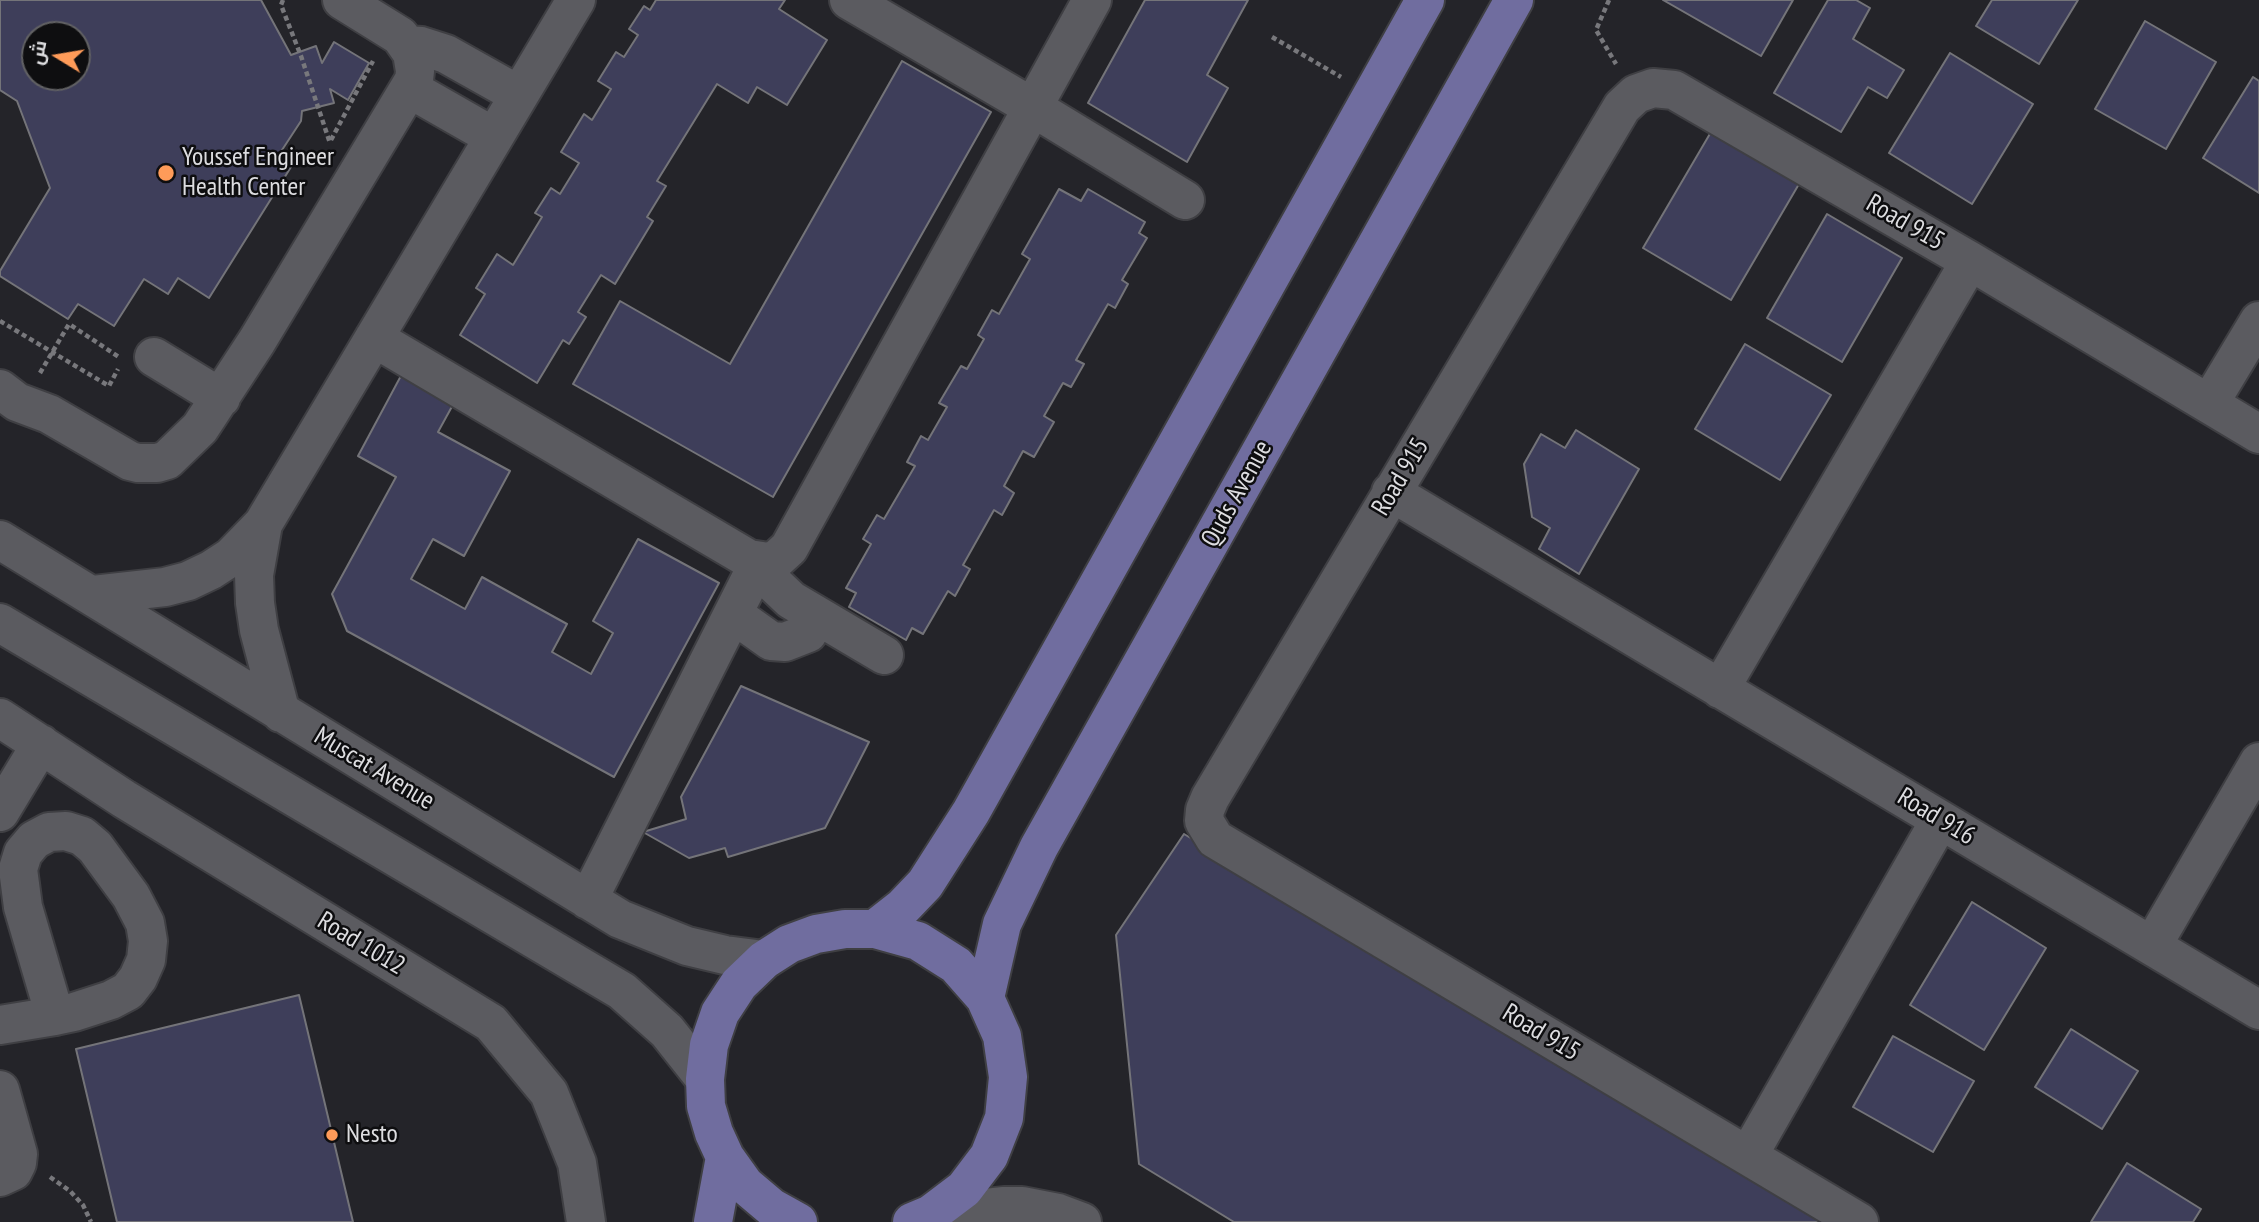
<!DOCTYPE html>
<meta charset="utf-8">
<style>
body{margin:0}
#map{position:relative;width:2259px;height:1222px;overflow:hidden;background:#242429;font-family:"PT Sans Narrow",Cairo,sans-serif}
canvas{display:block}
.north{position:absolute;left:21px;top:21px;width:70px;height:70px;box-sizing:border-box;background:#0e0e10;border:2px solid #616163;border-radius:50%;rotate:281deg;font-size:19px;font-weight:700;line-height:28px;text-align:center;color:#dddde0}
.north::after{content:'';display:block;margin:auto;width:24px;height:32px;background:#fe9b59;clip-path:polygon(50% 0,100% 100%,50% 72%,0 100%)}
</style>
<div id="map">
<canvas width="2259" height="1222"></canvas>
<div class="north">ش</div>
</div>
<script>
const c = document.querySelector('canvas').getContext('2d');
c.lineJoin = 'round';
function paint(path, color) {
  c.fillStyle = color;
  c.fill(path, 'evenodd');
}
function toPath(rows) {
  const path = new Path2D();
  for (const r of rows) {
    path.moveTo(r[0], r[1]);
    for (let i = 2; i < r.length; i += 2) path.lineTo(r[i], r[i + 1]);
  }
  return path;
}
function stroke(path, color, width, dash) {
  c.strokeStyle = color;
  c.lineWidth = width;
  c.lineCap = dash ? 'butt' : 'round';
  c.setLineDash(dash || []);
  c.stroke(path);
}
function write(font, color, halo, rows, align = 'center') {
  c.font = font + ' "PT Sans Narrow",sans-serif';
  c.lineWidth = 5;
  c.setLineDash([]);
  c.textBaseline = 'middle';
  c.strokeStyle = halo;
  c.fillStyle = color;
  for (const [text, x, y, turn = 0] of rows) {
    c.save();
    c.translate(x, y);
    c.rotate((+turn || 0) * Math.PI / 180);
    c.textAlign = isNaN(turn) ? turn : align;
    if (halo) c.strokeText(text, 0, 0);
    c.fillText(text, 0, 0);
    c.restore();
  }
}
const building = toPath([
 [0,0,261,0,291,55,316,46,322,63,334,42,369,63,348,100,330,89,334,103,302,111,301,121,282,150,296,159,209,298,178,278,168,294,144,279,114,326,78,304,68,319,0,276,0,271,50,188,17,101,0,90,0,0],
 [35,35,77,35,77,77,35,77,35,35],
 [656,0,785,0,779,9,827,40,787,105,757,87,748,103,717,84,657,181,666,186,647,217,653,221,615,284,601,275,578,312,586,317,569,344,563,340,537,383,460,335,485,294,476,288,497,254,513,265,542,217,535,213,551,188,560,194,579,163,561,152,584,114,592,120,611,89,598,81,616,52,624,57,638,35,629,29,644,6,650,10,656,0],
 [1145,0,1248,0,1207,75,1228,88,1187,162,1088,103,1145,0],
 [1663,0,1793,0,1761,56,1663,0],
 [1828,0,1856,0,1870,8,1853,39,1904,70,1887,98,1868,87,1841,132,1774,93,1828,0],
 [1992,0,2078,0,2039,64,1976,26,1992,0],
 [2145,21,2216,62,2166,149,2095,109,2145,21],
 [1950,53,2033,104,1972,204,1889,153,1950,53],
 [902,61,991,112,773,497,573,384,620,301,730,364,902,61],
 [2253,77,2259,81,2259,193,2203,158,2253,77],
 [1711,132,1799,184,1731,300,1643,248,1711,132],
 [1059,189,1081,201,1088,189,1145,222,1139,233,1147,238,1122,280,1128,284,1115,308,1108,304,1076,360,1084,364,1071,387,1063,383,1044,416,1054,422,1034,457,1023,451,1004,486,1014,493,1002,515,994,510,963,565,970,569,955,596,948,591,923,634,912,628,906,640,849,607,856,593,846,588,871,544,863,539,877,515,884,519,915,466,907,462,921,436,928,440,947,407,939,403,961,366,967,369,984,339,978,335,992,310,999,314,1030,259,1022,254,1059,189],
 [1827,214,1902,258,1842,362,1767,318,1827,214],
 [1745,344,1831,395,1780,480,1695,429,1745,344],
 [403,372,455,401,438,432,510,471,464,556,433,539,411,579,465,609,482,577,567,624,552,652,591,674,613,633,593,621,638,539,719,583,614,777,347,631,332,594,396,477,358,456,403,372],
 [1576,430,1639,469,1579,574,1539,549,1550,528,1532,517,1524,464,1541,434,1565,448,1576,430],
 [741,686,869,742,825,828,728,857,725,848,689,858,643,832,686,819,681,797,741,686],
 [1184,834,1827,1222,1234,1222,1139,1164,1116,935,1184,834],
 [1972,902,2046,948,1984,1050,1910,1005,1972,902],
 [299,995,353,1222,117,1222,76,1049,299,995],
 [2071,1029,2138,1071,2102,1129,2035,1087,2071,1029],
 [1893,1036,1974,1081,1933,1152,1853,1107,1893,1036],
 [2127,1163,2201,1209,2193,1222,2091,1222,2127,1163]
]);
const path = toPath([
 [283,0,281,5,301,56,330,143],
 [1609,0,1596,30,1616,64],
 [1272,37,1341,77],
 [331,140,373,61],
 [0,321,109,386,118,369],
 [40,373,69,324,119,357],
 [50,1177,70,1191,83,1205,91,1222]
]);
const minor = toPath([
 [849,0,1032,107,1185,200],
 [408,45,421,46,446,54,519,95],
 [410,89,494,137],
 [374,338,749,559,768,562,777,559,789,548,1092,0],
 [154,357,221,398],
 [0,389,17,402,49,414,130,461,138,463,157,463,167,460,200,428,257,341,414,80,415,71,412,53,400,36,342,0],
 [2209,404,2259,321],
 [1391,492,2259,1010],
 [263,524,254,575,255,603,259,630,281,713],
 [0,540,620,919,687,946,725,955,764,960],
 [759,562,772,582,791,600,884,655],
 [93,595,165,587,188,581,211,570,231,557,263,524,576,0],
 [733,614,771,641,785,642,808,633],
 [0,623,622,991,667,1031,705,1079],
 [1720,689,1970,261],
 [0,718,124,799,491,1023,549,1093,577,1163,586,1222],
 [0,812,41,744],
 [588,900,759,562],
 [2152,946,2259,762],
 [0,1025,55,1016,74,1012,111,1000,128,991,138,978,146,960,148,941,145,923,131,896,95,847,82,836,66,831,49,832,34,840,23,853,18,869,23,907,55,1016],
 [0,1090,18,1154,17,1163,13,1171,0,1177],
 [1748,1156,1940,820],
 [931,1214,1004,1206,1022,1206,1058,1213,1082,1222],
 [1859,1222,1215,839,1204,821,1205,810,1210,798,1622,107,1636,94,1653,88,1674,90,1970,261,2259,434]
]);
const major = toPath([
 [875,929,903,907,925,884,971,812,1425,0],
 [985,998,1002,924,1039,847,1514,0],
 [713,1222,725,1157],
 [798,1222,771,1207,745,1185,725,1157,714,1133,706,1106,705,1079,709,1045,720,1013,739,984,764,960,789,944,816,934,845,929,875,929,918,941,956,965,985,998,1002,1036,1008,1077,1004,1118,989,1156,964,1189,931,1214,912,1222]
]);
const markers = [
 [166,173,9,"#fe9b59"],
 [332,1135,7,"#fe9b59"]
];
const poiNames = [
 ["Youssef Engineer",182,158],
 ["Health Center",182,188],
 ["Nesto",346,1135]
];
const streetNames = [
 ["Road 915",1905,223,30],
 ["Road 915",1401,477,-59],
 ["Quds Avenue",1237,494,-61],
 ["Muscat Avenue",374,769,31],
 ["Road 916",1936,817,31],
 ["Road 1012",361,944,31],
 ["Road 915",1541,1033,31]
];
paint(building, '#3e3e5a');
stroke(building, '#747479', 2);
stroke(minor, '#3f3f43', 42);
stroke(major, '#3f3f43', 42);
stroke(path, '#78787c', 4.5, [5, 3.5]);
stroke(minor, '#5b5b60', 38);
stroke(major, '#706d9f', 38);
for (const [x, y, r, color] of markers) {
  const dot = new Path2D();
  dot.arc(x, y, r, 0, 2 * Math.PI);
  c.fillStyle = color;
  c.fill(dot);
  stroke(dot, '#0e0e10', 2.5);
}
write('26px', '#dddde0', '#0e0e10', poiNames, 'left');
write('26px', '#dddde0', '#0e0e10', streetNames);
</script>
